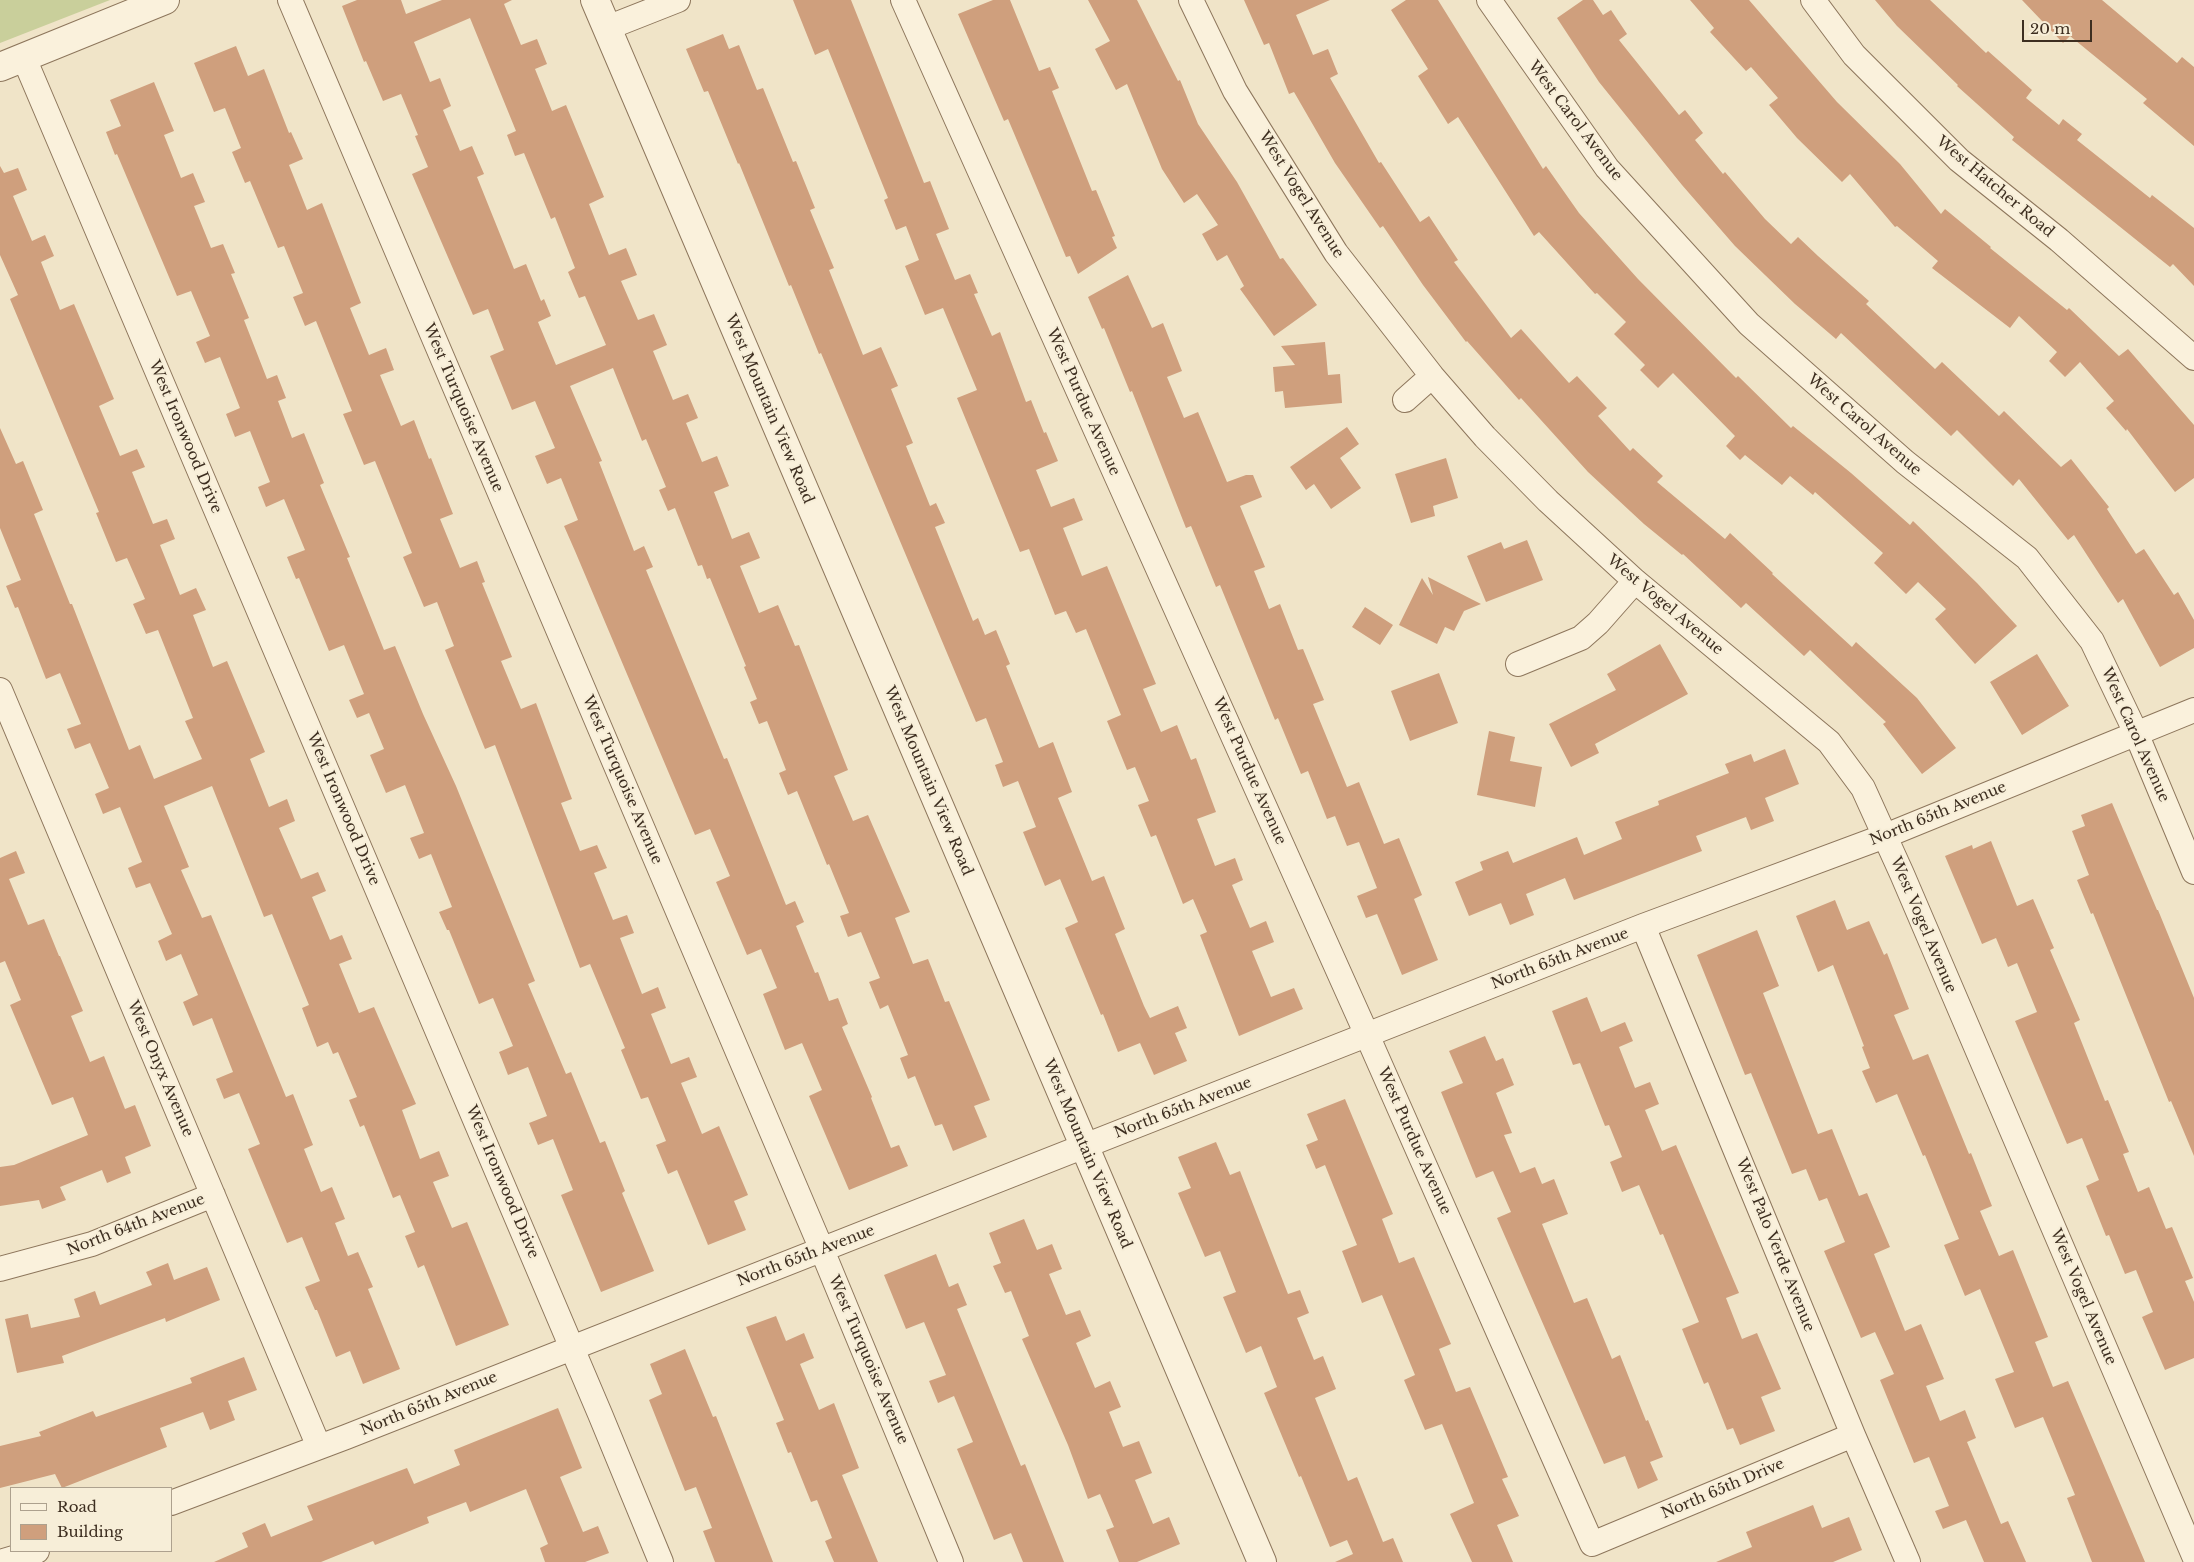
<!DOCTYPE html>
<style>
body{margin:0}
#map{position:relative;width:2194px;height:1562px;overflow:hidden;background:#f0e4c8;font-family:"Libre Baskerville",serif}
canvas{display:block}
.legend{position:absolute;left:10px;top:1487px;width:162px;height:65px;box-sizing:border-box;background:#f7eed8;border:1px solid #ada18e;margin:0;padding:6px 9px;list-style:none;font-size:15px;color:#3d2e20}
.legend li{display:flex;align-items:center;gap:10px;height:25px}
.legend b{width:25px;border:1px solid #ada18e}
.scale{position:absolute;left:2022px;top:20px;width:70px;height:22px;box-sizing:border-box;border:2px solid #3d2e20;border-top:0;padding-left:6px;font-size:15px;line-height:18px;white-space:nowrap;color:#3d2e20;-webkit-text-stroke:4px #f7eed8;paint-order:stroke}
</style>
<div id="map">
<canvas width="2194" height="1562"></canvas>
<ul class="legend">
<li><b style="height:6px;background:#faf1dc"></b>Road</li>
<li><b style="height:14px;background:#cf9f7d"></b>Building</li>
</ul>
<div class="scale">20 m</div>
</div>
<script>
const c = document.querySelector('canvas').getContext('2d');
c.lineJoin = 'round';
function paint(path, color) {
  c.fillStyle = color;
  c.fill(path, 'evenodd');
}
function toPath(rows) {
  const path = new Path2D();
  for (const r of rows) {
    path.moveTo(r[0], r[1]);
    for (let i = 2; i < r.length; i += 2) path.lineTo(r[i], r[i + 1]);
  }
  return path;
}
function stroke(path, color, width, dash) {
  c.strokeStyle = color;
  c.lineWidth = width;
  c.lineCap = dash ? 'butt' : 'round';
  c.setLineDash(dash || []);
  c.stroke(path);
}
function write(font, color, halo, rows, align = 'center') {
  c.font = font + ' "Libre Baskerville",serif';
  c.lineWidth = 4;
  c.setLineDash([]);
  c.textBaseline = 'middle';
  c.strokeStyle = halo;
  c.fillStyle = color;
  for (const [text, x, y, turn = 0] of rows) {
    c.save();
    c.translate(x, y);
    c.rotate((+turn || 0) * Math.PI / 180);
    c.textAlign = isNaN(turn) ? turn : align;
    if (halo) c.strokeText(text, 0, 0);
    c.fillText(text, 0, 0);
    c.restore();
  }
}
const green = toPath([
 [0,0,110,0,0,43]
]);
const building = toPath([
 [357,0,401,0,406,14,442,0,512,0,504,4,521,45,537,39,547,64,535,69,552,111,566,105,604,197,589,204,609,255,626,248,637,275,621,281,638,320,654,314,667,345,653,351,673,400,688,394,698,418,686,423,702,462,717,456,729,486,714,492,732,539,749,532,760,558,740,566,759,613,778,605,795,646,799,645,848,770,834,776,853,821,868,815,910,912,895,918,913,964,928,959,945,1002,949,1001,990,1100,974,1106,987,1137,953,1151,942,1124,935,1126,915,1076,908,1079,900,1058,908,1055,888,1005,880,1009,869,982,880,978,861,932,848,937,840,916,849,913,829,864,827,865,797,791,788,795,779,773,786,770,767,721,759,724,750,702,757,699,744,667,746,666,710,578,707,579,702,565,698,566,675,508,668,511,659,490,666,487,646,439,642,441,613,368,570,386,602,461,599,462,634,551,644,546,653,567,646,570,724,759,727,758,786,905,795,901,804,922,796,926,815,973,818,972,829,1001,838,998,848,1024,842,1027,872,1097,871,1098,891,1148,899,1145,908,1166,849,1190,809,1096,822,1090,802,1043,785,1050,763,994,777,988,761,949,747,955,716,882,730,876,710,829,695,835,575,551,564,526,578,520,561,478,547,484,535,456,555,448,535,401,512,410,490,356,504,350,488,309,473,315,412,174,428,167,415,136,418,135,401,94,383,101,366,61,364,62,342,6],
 [470,18,516,131,507,135,515,156,524,153,551,219,555,217,575,268,568,272,579,298,585,296,606,345,556,365,538,322,551,316,544,299,541,301,526,264,514,269,477,177,484,174,472,146,460,151,443,110,451,106,440,78,430,82,414,42],
 [793,0,851,0,924,183,930,181,949,229,936,234,955,280,970,274,978,293,974,294,992,336,1000,332,1026,402,1031,400,1044,433,1046,432,1058,461,1036,470,1051,507,1074,498,1083,520,1063,528,1082,576,1107,566,1156,684,1143,689,1161,732,1177,725,1191,760,1196,758,1216,812,1197,819,1215,866,1235,858,1243,880,1232,885,1250,928,1266,921,1274,942,1252,951,1271,997,1294,988,1303,1009,1239,1036,1200,935,1207,932,1193,899,1183,904,1156,835,1151,837,1138,805,1149,801,1135,767,1127,770,1107,721,1121,715,1086,629,1076,633,1066,611,1055,615,1029,549,1020,552,957,398,977,390,943,308,925,315,905,266,919,260,906,226,896,230,884,200,888,198,828,49,815,55],
 [993,0,1010,0,1039,71,1050,67,1059,88,1052,91,1092,191,1096,190,1115,236,1112,237,1117,248,1078,274,1070,256,1066,257,1008,119,1004,121,958,14],
 [1088,0,1137,0,1178,81,1180,80,1198,124,1237,182,1280,259,1283,258,1317,305,1274,336,1240,289,1244,286,1227,255,1217,261,1202,234,1218,225,1197,194,1184,203,1162,169,1127,84,1116,90,1095,49,1110,41],
 [1244,0,1330,0,1296,15,1313,55,1328,49,1338,74,1330,78,1379,163,1381,162,1420,222,1429,216,1458,260,1454,262,1511,338,1521,329,1569,383,1577,376,1607,408,1598,416,1630,451,1633,448,1663,476,1657,482,1725,539,1730,533,1773,573,1772,574,1852,647,1856,642,1917,698,1956,748,1922,774,1883,724,1886,722,1810,650,1804,656,1746,603,1741,608,1683,554,1682,555,1644,524,1588,472,1521,398,1519,400,1467,341,1466,342,1423,285,1383,226,1380,228,1335,163,1294,92,1289,94,1269,43,1264,45],
 [1406,0,1438,0,1543,169,1546,166,1579,213,1638,279,1736,378,1738,376,1791,428,1793,426,1851,473,1910,525,1913,521,1977,583,2017,626,1975,664,1935,619,1946,609,1918,582,1906,594,1874,563,1883,553,1815,492,1813,495,1790,476,1782,485,1745,455,1740,460,1726,446,1735,436,1673,373,1658,388,1640,370,1645,365,1614,334,1626,322,1597,293,1595,294,1539,232,1534,236,1458,117,1448,124,1418,76,1428,69,1391,10],
 [1583,0,1593,0,1603,15,1611,10,1627,34,1619,40,1679,115,1685,110,1703,133,1695,140,1723,174,1725,172,1765,219,1791,244,1798,237,1818,256,1869,301,1866,304,1935,369,1942,362,1999,416,2004,411,2061,467,2071,459,2109,507,2107,509,2136,554,2144,549,2174,595,2178,592,2194,620,2194,648,2160,667,2123,599,2118,603,2074,535,2068,540,2019,479,2013,486,1957,430,1951,436,1841,333,1836,339,1795,304,1735,246,1682,185,1599,82,1557,18],
 [1690,0,1749,0,1837,102,1900,164,1941,214,1945,209,1991,247,1990,248,2067,310,2069,308,2119,356,2128,349,2194,425,2194,478,2175,492,2127,429,2126,431,2106,408,2114,401,2080,362,2065,377,2049,361,2057,352,2019,316,2010,328,1932,268,1938,261,1897,226,1895,227,1850,174,1842,182,1797,138,1769,105,1778,98,1751,67,1746,71,1710,32,1714,28],
 [1875,0,1930,0,1986,53,1988,51,2032,90,2026,98,2059,125,2063,119,2082,134,2077,140,2150,198,2152,195,2194,228,2194,286,2173,264,2170,267,2012,140,2014,137,1957,86,1958,85,1897,26],
 [2022,0,2102,0,2177,63,2182,57,2194,67,2194,146,2143,103,2147,99,2070,36,2063,43],
 [723,34,729,49,739,45,757,90,763,88,793,162,796,161,815,208,810,210,834,268,829,270,863,355,881,347,898,386,891,389,913,443,906,446,930,506,936,503,945,523,935,527,973,621,978,618,985,635,996,630,1010,664,1006,666,1039,748,1053,742,1072,792,1058,798,1092,881,1104,876,1125,929,1115,934,1144,1006,1150,1018,1178,1006,1187,1028,1175,1033,1187,1061,1154,1075,1140,1043,1118,1052,1103,1014,1101,1015,1065,928,1078,922,1060,879,1045,886,1023,832,1036,827,1018,781,1003,787,995,765,1003,762,986,718,976,722,821,353,819,354,791,285,789,286,739,163,738,164,708,91,704,92,686,49],
 [236,46,248,76,264,69,289,133,291,132,303,159,289,165,307,210,322,203,361,303,350,308,369,355,386,348,394,370,380,375,401,426,414,420,429,459,431,458,453,514,440,519,460,568,477,561,485,582,482,583,512,657,501,661,521,709,536,703,572,799,561,803,580,851,597,845,607,868,594,873,613,920,627,915,634,933,620,938,642,994,658,987,666,1008,651,1014,671,1064,689,1057,697,1077,681,1083,702,1134,719,1126,748,1195,734,1201,746,1230,708,1245,677,1170,668,1174,656,1145,666,1141,648,1097,641,1099,621,1050,625,1048,590,964,580,968,495,745,485,749,445,650,454,646,437,602,424,607,403,557,412,553,375,461,364,465,343,414,352,411,316,321,305,326,293,297,303,293,284,246,278,248,250,181,245,183,232,152,241,148,225,108,214,112,194,63],
 [154,82,174,131,164,135,181,178,193,173,205,202,194,206,211,248,223,244,235,273,231,274,249,318,244,320,267,379,277,375,286,398,278,401,292,438,304,433,324,483,320,485,350,557,347,558,384,650,395,646,423,714,456,786,535,981,528,984,566,1074,571,1072,600,1143,605,1141,625,1191,622,1193,654,1271,601,1292,561,1195,573,1190,553,1139,538,1145,529,1123,547,1116,528,1067,508,1075,499,1052,513,1046,493,998,479,1004,449,930,447,930,439,912,452,907,431,854,419,859,410,838,424,833,405,785,386,793,370,755,384,749,369,713,357,718,349,700,364,694,344,645,329,651,299,578,296,579,287,557,305,550,284,499,266,507,258,487,270,482,250,431,235,437,226,414,240,408,220,357,205,363,196,342,210,336,191,291,177,296,117,154,115,155,106,132,121,126,110,100],
 [0,166,4,173,18,168,27,190,13,196,32,241,45,235,54,256,41,262,60,310,74,304,114,399,99,406,120,456,137,449,145,467,132,472,153,524,167,519,175,539,160,545,180,595,196,588,206,610,193,615,213,667,227,661,265,752,250,759,269,807,287,799,295,821,279,828,301,879,318,872,326,891,312,897,330,940,342,935,352,959,339,964,359,1013,374,1007,416,1104,402,1110,420,1159,439,1151,449,1176,433,1182,452,1228,467,1222,509,1325,456,1346,424,1265,418,1268,405,1236,415,1232,400,1195,393,1198,364,1125,360,1127,349,1100,357,1097,338,1052,333,1054,328,1042,317,1047,302,1008,309,1005,272,914,264,917,212,786,164,806,189,867,181,870,202,918,211,915,286,1097,293,1094,313,1145,304,1149,321,1192,332,1187,345,1219,335,1223,348,1256,358,1252,373,1287,368,1289,400,1369,363,1384,350,1351,336,1357,317,1310,315,1310,305,1287,320,1281,302,1237,287,1243,248,1149,260,1144,239,1093,224,1099,216,1079,233,1072,212,1018,193,1026,183,1002,198,995,181,954,166,961,158,941,172,934,150,883,136,888,128,868,142,862,120,807,103,814,95,794,109,788,90,743,75,749,67,729,81,724,60,673,46,679,18,607,15,608,6,586,21,580,0,528,0,428,16,464,23,461,43,510,34,514,70,604,72,604,129,750,140,745,154,779,202,759,185,721,193,718,158,630,146,634,133,604,145,599,127,558,116,562,96,513,99,512,10,299,18,295,0,255],
 [1128,275,1152,328,1163,323,1182,371,1167,377,1184,418,1198,412,1227,482,1246,475,1253,475,1262,497,1240,506,1265,567,1254,571,1269,609,1280,604,1298,650,1303,649,1324,700,1313,704,1347,787,1359,782,1384,844,1399,838,1422,895,1414,899,1438,960,1402,975,1377,914,1366,918,1357,896,1377,888,1359,842,1347,846,1335,816,1327,819,1308,771,1301,774,1278,718,1275,720,1220,585,1216,587,1191,526,1186,528,1132,391,1130,392,1104,328,1102,329,1088,297],
 [1325,342,1328,375,1340,374,1342,403,1285,408,1283,391,1275,392,1273,367,1295,365,1281,346],
 [1347,427,1359,444,1340,458,1361,488,1331,509,1314,484,1306,490,1290,467],
 [1446,458,1458,498,1433,506,1435,516,1411,523,1395,474],
 [1527,540,1543,580,1486,602,1467,556,1501,542,1504,549],
 [1428,577,1481,604,1464,611,1454,631,1445,627,1437,644,1399,625,1422,578,1433,595],
 [1365,607,1393,625,1380,645,1352,627],
 [1660,644,1688,694,1595,744,1599,753,1571,767,1549,724,1616,690,1607,674],
 [2037,654,2069,706,2022,735,1990,682],
 [1439,673,1458,723,1410,741,1391,691],
 [1489,731,1515,737,1510,761,1542,767,1535,807,1477,795],
 [1785,749,1799,784,1765,798,1774,821,1751,830,1746,817,1696,836,1702,851,1574,900,1565,878,1526,894,1534,915,1510,925,1501,903,1469,916,1455,882,1483,870,1480,862,1508,851,1513,863,1577,837,1584,855,1622,839,1615,822,1659,805,1658,801,1729,773,1725,764,1751,754,1754,762],
 [2112,803,2157,910,2158,910,2194,998,2194,1156,2171,1101,2169,1102,2093,913,2091,914,2077,880,2089,875,2072,831,2085,826,2081,815],
 [1991,841,2017,906,2033,899,2054,948,2050,950,2080,1020,2074,1023,2105,1101,2108,1100,2129,1152,2123,1154,2138,1192,2149,1187,2166,1229,2172,1227,2193,1278,2185,1281,2194,1302,2194,1358,2165,1370,2142,1317,2153,1312,2136,1270,2125,1274,2109,1235,2106,1236,2086,1186,2099,1180,2082,1138,2067,1144,2015,1021,2037,1012,2017,963,2008,967,1996,938,1982,944,1945,856,1972,845,1973,849],
 [16,851,25,873,9,879,28,925,44,919,59,956,60,956,83,1011,71,1016,90,1062,104,1056,125,1109,135,1105,151,1146,125,1157,131,1173,107,1183,102,1170,60,1187,66,1200,42,1209,39,1200,0,1206,0,1167,14,1165,88,1135,73,1097,52,1105,10,1005,21,1000,5,961,0,963,0,858],
 [1835,900,1847,930,1869,921,1884,955,1887,953,1909,1009,1894,1015,1913,1060,1928,1054,1969,1154,1971,1153,1992,1206,1980,1211,1999,1256,2013,1250,2048,1337,2035,1342,2053,1387,2068,1381,2145,1562,2092,1562,2067,1498,2075,1495,2043,1417,2015,1428,1995,1379,2014,1372,1980,1289,1965,1296,1944,1245,1959,1239,1925,1155,1923,1156,1897,1094,1876,1103,1862,1071,1870,1068,1862,1047,1864,1046,1833,965,1818,972,1796,916],
 [1757,930,1779,986,1763,993,1818,1134,1832,1129,1859,1196,1867,1193,1890,1247,1874,1254,1905,1331,1921,1324,1944,1379,1926,1386,1940,1421,1965,1410,1976,1438,1967,1442,2001,1524,2008,1521,2026,1562,1984,1562,1966,1520,1943,1529,1935,1511,1949,1506,1929,1457,1914,1463,1880,1380,1894,1374,1875,1332,1861,1338,1824,1251,1845,1242,1827,1198,1819,1201,1806,1169,1792,1174,1751,1073,1745,1075,1697,955],
 [1587,997,1601,1032,1625,1022,1633,1041,1619,1047,1635,1088,1650,1082,1659,1104,1645,1110,1662,1151,1676,1145,1739,1293,1726,1298,1742,1339,1757,1333,1781,1389,1761,1397,1775,1431,1740,1445,1733,1428,1727,1430,1708,1382,1704,1384,1682,1329,1699,1322,1663,1234,1660,1235,1639,1185,1622,1192,1610,1162,1622,1157,1609,1125,1605,1126,1580,1063,1573,1065,1552,1011],
 [1485,1036,1496,1061,1503,1058,1514,1085,1496,1093,1512,1133,1504,1135,1520,1173,1535,1167,1542,1184,1554,1179,1568,1214,1542,1224,1574,1303,1587,1298,1612,1359,1620,1355,1646,1421,1648,1420,1663,1457,1650,1462,1658,1480,1638,1489,1625,1456,1604,1464,1497,1218,1511,1212,1493,1171,1476,1178,1441,1092,1463,1083,1449,1051],
 [1345,1099,1393,1214,1382,1219,1399,1263,1414,1257,1451,1344,1439,1349,1456,1392,1470,1387,1508,1477,1502,1479,1519,1516,1497,1525,1513,1562,1472,1562,1450,1514,1474,1503,1442,1424,1425,1430,1404,1380,1415,1375,1382,1295,1362,1303,1342,1251,1357,1245,1325,1165,1316,1169,1306,1145,1318,1140,1307,1114],
 [1216,1142,1230,1175,1240,1171,1288,1294,1300,1290,1309,1313,1297,1318,1314,1360,1323,1356,1336,1389,1315,1398,1348,1481,1357,1477,1383,1542,1393,1538,1403,1562,1335,1562,1353,1554,1347,1540,1330,1547,1301,1476,1299,1477,1264,1393,1277,1387,1261,1346,1246,1353,1223,1297,1236,1292,1220,1251,1205,1257,1178,1193,1191,1188,1178,1157],
 [1024,1219,1037,1250,1052,1244,1062,1269,1049,1274,1066,1315,1080,1310,1091,1336,1076,1343,1095,1388,1110,1381,1121,1407,1109,1412,1123,1447,1139,1441,1152,1473,1135,1480,1153,1524,1169,1517,1180,1544,1137,1562,1119,1562,1106,1530,1114,1527,1100,1494,1088,1499,1068,1445,1022,1339,1029,1336,1011,1291,1005,1293,993,1266,1001,1263,989,1233],
 [936,1254,949,1287,958,1283,967,1305,957,1309,1021,1466,1025,1464,1064,1562,1023,1562,1011,1533,994,1540,957,1449,973,1442,954,1396,938,1403,929,1381,946,1375,924,1322,906,1329,884,1275],
 [168,1263,174,1280,207,1267,220,1300,166,1322,165,1318,62,1356,64,1363,17,1373,5,1319,28,1314,31,1328,80,1317,74,1299,95,1291,100,1305,152,1285,146,1272],
 [776,1316,786,1341,804,1333,814,1358,800,1364,819,1410,834,1403,859,1468,842,1475,878,1562,834,1562,825,1541,832,1538,817,1500,811,1502,791,1452,788,1453,776,1423,784,1420,746,1327],
 [685,1349,713,1417,716,1416,773,1562,715,1562,703,1531,712,1528,696,1487,685,1491,649,1400,662,1394,650,1364],
 [244,1357,257,1390,228,1401,235,1420,210,1430,203,1412,160,1428,167,1447,62,1488,55,1474,0,1488,0,1446,41,1436,39,1432,93,1411,96,1417,192,1383,190,1378],
 [558,1408,582,1468,560,1477,583,1532,598,1526,609,1553,585,1562,545,1562,540,1548,548,1544,526,1489,470,1512,466,1502,427,1517,429,1523,375,1545,373,1541,321,1562,214,1562,248,1547,242,1533,265,1523,271,1537,313,1520,307,1506,407,1468,414,1484,460,1465,454,1450],
 [1813,1505,1822,1528,1849,1517,1862,1550,1833,1562,1716,1562,1752,1547,1746,1532]
]);
const minor = toPath([
 [290,0,822,1250,951,1562],
 [903,0,1367,1035,1592,1544,1853,1435],
 [1191,0,1235,91,1336,253,1432,376,1485,437,1548,501,1635,581,1829,742,1863,788,1902,874,2194,1556],
 [1489,0,1607,168,1749,324,1905,462,2027,558,2092,641,2136,733,2194,872],
 [1813,0,1854,55,1959,160,2059,240,2194,358],
 [607,28,678,0],
 [24,58,600,1414,661,1562],
 [1405,400,1432,376],
 [1518,664,1581,638,1598,623,1635,581],
 [0,690,319,1447],
 [1643,926,1853,1435,1908,1562],
 [0,1269,92,1244,213,1195],
 [171,1503,346,1437,1643,926,1885,836,2194,710],
 [0,1562,37,1551]
]);
const tertiary = toPath([
 [595,0,1262,1562],
 [0,67,165,0]
]);
const streetNames = [
 ["West Carol Avenue",1575,121,53],
 ["West Hatcher Road",1995,187,40],
 ["West Vogel Avenue",1301,195,58],
 ["West Purdue Avenue",1083,402,66],
 ["West Turquoise Avenue",463,408,67],
 ["West Mountain View Road",769,409,67],
 ["West Carol Avenue",1864,425,41],
 ["West Ironwood Drive",185,437,67],
 ["West Vogel Avenue",1665,605,40],
 ["West Carol Avenue",2135,735,66],
 ["West Purdue Avenue",1249,771,66],
 ["West Turquoise Avenue",622,780,67],
 ["West Mountain View Road",928,781,67],
 ["West Ironwood Drive",343,809,67],
 ["North 65th Avenue",1938,814,-22],
 ["West Vogel Avenue",1923,925,67],
 ["North 65th Avenue",1560,959,-21],
 ["West Onyx Avenue",160,1069,67],
 ["North 65th Avenue",1183,1108,-21],
 ["West Purdue Avenue",1414,1141,66],
 ["West Mountain View Road",1087,1154,67],
 ["West Ironwood Drive",502,1182,67],
 ["North 64th Avenue",136,1225,-21],
 ["West Palo Verde Avenue",1775,1245,68],
 ["North 65th Avenue",806,1256,-21],
 ["West Vogel Avenue",2083,1297,67],
 ["West Turquoise Avenue",868,1360,67],
 ["North 65th Avenue",429,1404,-22],
 ["North 65th Drive",1723,1489,-23]
];
paint(green, '#c9cf9b');
paint(building, '#cf9f7d');
stroke(minor, '#8d765c', 26);
stroke(tertiary, '#8d765c', 30);
stroke(minor, '#faf1dc', 24);
stroke(tertiary, '#faf1dc', 28);
write('15px', '#3d2e20', '#f7eed8', streetNames);
</script>
